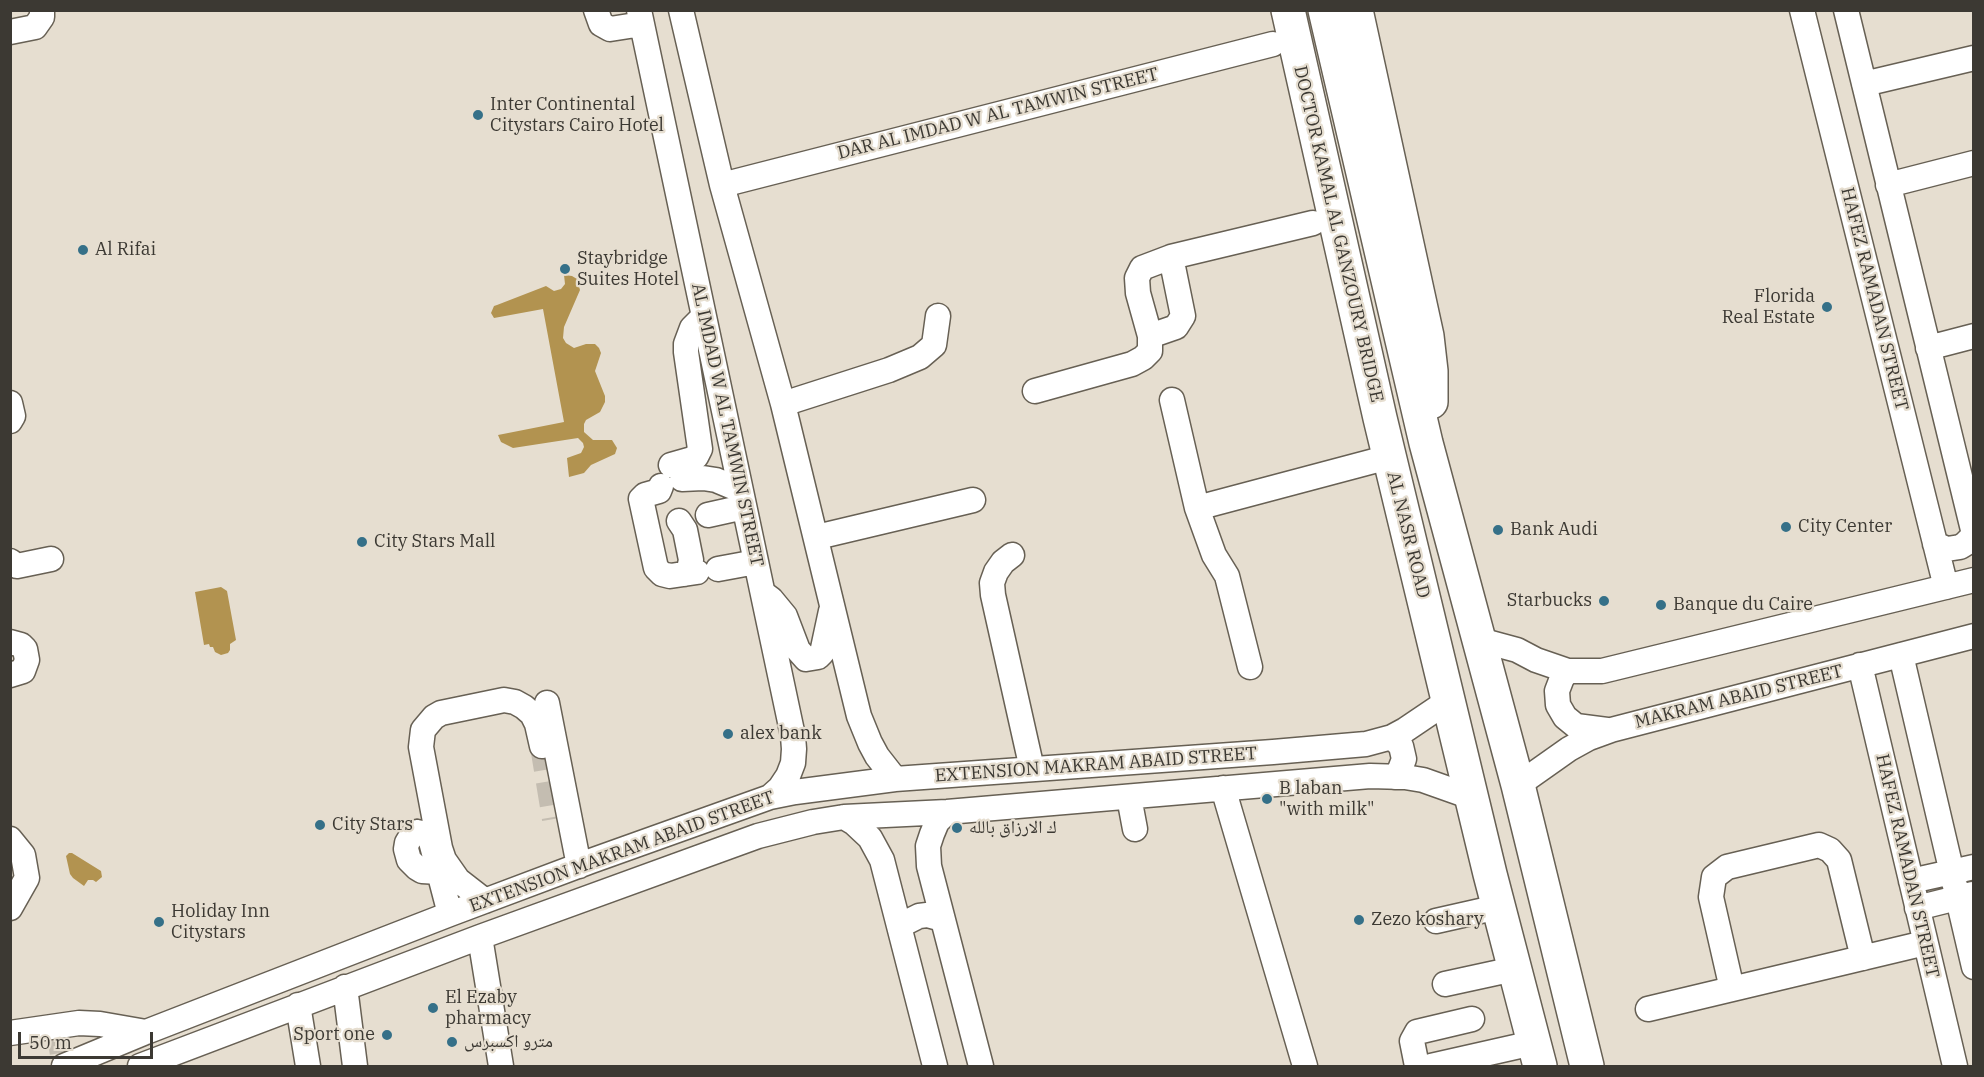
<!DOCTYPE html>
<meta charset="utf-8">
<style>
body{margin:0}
#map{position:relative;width:1984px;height:1077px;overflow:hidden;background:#e6ded0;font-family:"IBM Plex Serif",serif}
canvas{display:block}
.frame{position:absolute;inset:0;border:12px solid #3c3933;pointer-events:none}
.scale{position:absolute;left:18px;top:1032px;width:135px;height:27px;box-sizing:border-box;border:3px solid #3c3933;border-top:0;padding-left:8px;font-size:18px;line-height:21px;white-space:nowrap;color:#3c3933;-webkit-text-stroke:4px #e6ded0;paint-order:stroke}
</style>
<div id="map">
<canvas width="1984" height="1077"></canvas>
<div class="frame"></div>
<div class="scale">50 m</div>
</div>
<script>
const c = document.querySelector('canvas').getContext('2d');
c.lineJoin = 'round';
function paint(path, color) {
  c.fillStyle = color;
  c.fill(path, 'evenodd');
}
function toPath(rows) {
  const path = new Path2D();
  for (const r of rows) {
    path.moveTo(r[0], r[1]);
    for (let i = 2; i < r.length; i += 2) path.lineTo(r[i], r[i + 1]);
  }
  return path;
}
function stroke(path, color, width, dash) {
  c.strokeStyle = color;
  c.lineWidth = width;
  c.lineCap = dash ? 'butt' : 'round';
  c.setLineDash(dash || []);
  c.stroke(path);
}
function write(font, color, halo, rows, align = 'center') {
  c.font = font + ' "IBM Plex Serif","Noto Naskh Arabic",serif';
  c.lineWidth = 4.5;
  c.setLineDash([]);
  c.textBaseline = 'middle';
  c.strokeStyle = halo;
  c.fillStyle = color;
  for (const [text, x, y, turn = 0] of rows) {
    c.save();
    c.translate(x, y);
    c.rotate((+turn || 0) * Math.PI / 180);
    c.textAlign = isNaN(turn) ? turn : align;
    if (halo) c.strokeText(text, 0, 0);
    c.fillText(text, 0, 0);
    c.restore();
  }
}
const water = toPath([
 [564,275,572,276,577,279,580,290,564,327,563,338,566,343,574,348,586,344,595,344,599,348,601,353,595,371,605,396,605,402,600,412,586,420,584,424,584,432,593,440,612,440,617,448,615,454,591,465,584,473,569,477,567,458,581,453,584,447,583,443,578,438,513,448,501,442,498,435,564,422,543,309,494,318,491,313,494,306,497,305,546,286,554,291,561,289,565,284],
 [221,587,227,591,236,640,230,644,230,650,228,653,221,655,215,652,213,647,210,647,209,644,204,645,195,592],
 [72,853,101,871,102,877,96,882,93,880,88,880,84,886,73,878,70,874,66,856,69,853]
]);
const minorTunnel = toPath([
 [542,746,554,819],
 [48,1043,67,1040]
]);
const minor = toPath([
 [596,10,601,24,610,29,642,24],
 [639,10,793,736,794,749,793,763,788,776,780,788,770,797],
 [681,10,722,185,783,404,859,716,870,743,877,756,895,779],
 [1802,10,1946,587],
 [1846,10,1974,534],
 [10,32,35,27,42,17,42,10],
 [1864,84,1974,58],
 [722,185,1273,44],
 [1888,185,1974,163],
 [1150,336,1176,327,1183,316,1171,257],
 [1928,348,1974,336],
 [1035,391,1132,364,1143,358,1150,351,1150,336,1138,293,1137,278,1142,268,1171,257,1313,223],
 [1172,400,1197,508,1214,555,1227,576,1250,667],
 [10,403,13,416,10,421],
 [783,404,889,370,920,357,934,345,938,316],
 [671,465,692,459,696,457,700,449,686,352,686,344,692,328,703,317],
 [682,479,703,478,716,480,740,490],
 [661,486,659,491,645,495,641,499,656,568,662,574,670,576,697,572],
 [1197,508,1389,457],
 [708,515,744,507],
 [679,521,685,530,691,560,689,569,684,574],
 [817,537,973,500],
 [1935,544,1947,549,1960,547,1965,544,1974,535],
 [1012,555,1003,562,996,572,992,583,993,595,1032,769],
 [10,561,17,566,51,559],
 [718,569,756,562],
 [763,593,771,599,785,616,798,650,806,659,818,657,822,653,831,611],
 [1480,640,1517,650,1536,660,1568,671,1602,671,1974,580],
 [10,642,21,645,25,649,27,660,23,671,10,675],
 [1901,655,1974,967],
 [1860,665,1955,1066],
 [1568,671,1562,678,1557,691,1558,705,1565,717,1576,726,1607,730],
 [547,703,579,866],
 [1392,737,1401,746,1404,759,1399,772,1394,777],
 [1518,785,1569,749,1589,738,1611,730,1974,636],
 [1223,788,1305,1066],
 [1129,797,1135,829],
 [947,812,937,822,932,834,928,846,929,866,981,1066],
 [844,817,854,823,870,838,882,860,935,1066],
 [417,832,422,833,430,838,439,872,422,871,417,868,409,860,406,849,407,843,410,838,417,832],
 [10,839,23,855,27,878,10,908],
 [439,872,450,914],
 [1911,881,1974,867],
 [485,901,458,880,444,860,440,848,421,747,423,730,434,717,441,713,504,700,515,702,524,707,532,714,537,724,542,746],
 [1917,908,1973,894],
 [1436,921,1498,907],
 [900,929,905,923,919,916,927,915,942,919],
 [480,937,501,1066],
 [1445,984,1514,969],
 [345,987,355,1066],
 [1732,989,1711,897,1714,877,1727,867,1819,845,1830,850,1839,860,1863,958],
 [298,1005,308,1066],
 [1648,1009,1925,943],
 [10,1033,79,1023,100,1024,146,1032],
 [64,1066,146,1032,450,914,591,861,770,797,795,792,895,779,1273,752,1366,744,1392,737,1405,730,1448,701],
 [140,1066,480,937,758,836,813,822,844,817,947,812,1370,776,1405,777,1423,780,1471,797],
 [1417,1066,1412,1041,1417,1032,1472,1019],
 [1431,1066,1533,1043]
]);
const highway = toPath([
 [1288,10,1380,418,1490,874,1540,1066],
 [1325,10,1426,443,1518,785,1587,1066],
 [1356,10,1427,336,1431,371,1431,402]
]);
const markers = [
 [478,115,6,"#357088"],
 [83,250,6,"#357088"],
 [565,269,6,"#357088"],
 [1827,307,6,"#357088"],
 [1786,527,6,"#357088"],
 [1498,530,6,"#357088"],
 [362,542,6,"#357088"],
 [1604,601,6,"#357088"],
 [1661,605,6,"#357088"],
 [728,734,6,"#357088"],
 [1267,799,6,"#357088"],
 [320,825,6,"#357088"],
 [957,828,6,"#357088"],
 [1359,920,6,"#357088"],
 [159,922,6,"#357088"],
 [433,1008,6,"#357088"],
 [387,1035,6,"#357088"],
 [452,1042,6,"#357088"]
];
const poiNames = [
 ["Inter Continental",490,105],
 ["Citystars Cairo Hotel",490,126],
 ["Al Rifai",95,250],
 ["Staybridge",577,259],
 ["Suites Hotel",577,280],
 ["Florida",1815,297,"right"],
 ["Real Estate",1815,318,"right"],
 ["City Center",1798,527],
 ["Bank Audi",1510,530],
 ["City Stars Mall",374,542],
 ["Starbucks",1592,601,"right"],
 ["Banque du Caire",1673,605],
 ["alex bank",740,734],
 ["B laban",1279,789],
 ["\"with milk\"",1279,810],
 ["City Stars",332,825],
 ["ك الارزاق بالله",969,828],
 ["Holiday Inn",171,912],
 ["Citystars",171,933],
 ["Zezo koshary",1371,920],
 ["El Ezaby",445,998],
 ["pharmacy",445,1019],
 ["Sport one",375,1035,"right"],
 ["مترو اكسبرس",464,1042]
];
const streetNames = [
 ["DAR AL IMDAD W AL TAMWIN STREET",998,114,-14],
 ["DOCTOR KAMAL AL GANZOURY BRIDGE",1338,234,77],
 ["HAFEZ RAMADAN STREET",1874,299,76],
 ["AL IMDAD W AL TAMWIN STREET",727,425,78],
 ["AL NASR ROAD",1408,535,76],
 ["MAKRAM ABAID STREET",1739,697,-14],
 ["EXTENSION MAKRAM ABAID STREET",1096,765,-4],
 ["EXTENSION MAKRAM ABAID STREET",622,852,-20],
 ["HAFEZ RAMADAN STREET",1907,866,77]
];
paint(water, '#b29350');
stroke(minorTunnel, '#c4bdb1', 24, [24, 12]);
stroke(minor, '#676054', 27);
stroke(highway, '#676054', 36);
stroke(minor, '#fff', 24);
stroke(highway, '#fff', 33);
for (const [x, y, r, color] of markers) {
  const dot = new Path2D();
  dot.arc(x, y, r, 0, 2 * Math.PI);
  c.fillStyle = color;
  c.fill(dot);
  stroke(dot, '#e6ded0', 2);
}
write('18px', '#3c3933', '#e6ded0', poiNames, 'left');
write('18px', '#3c3933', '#e6ded0', streetNames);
</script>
